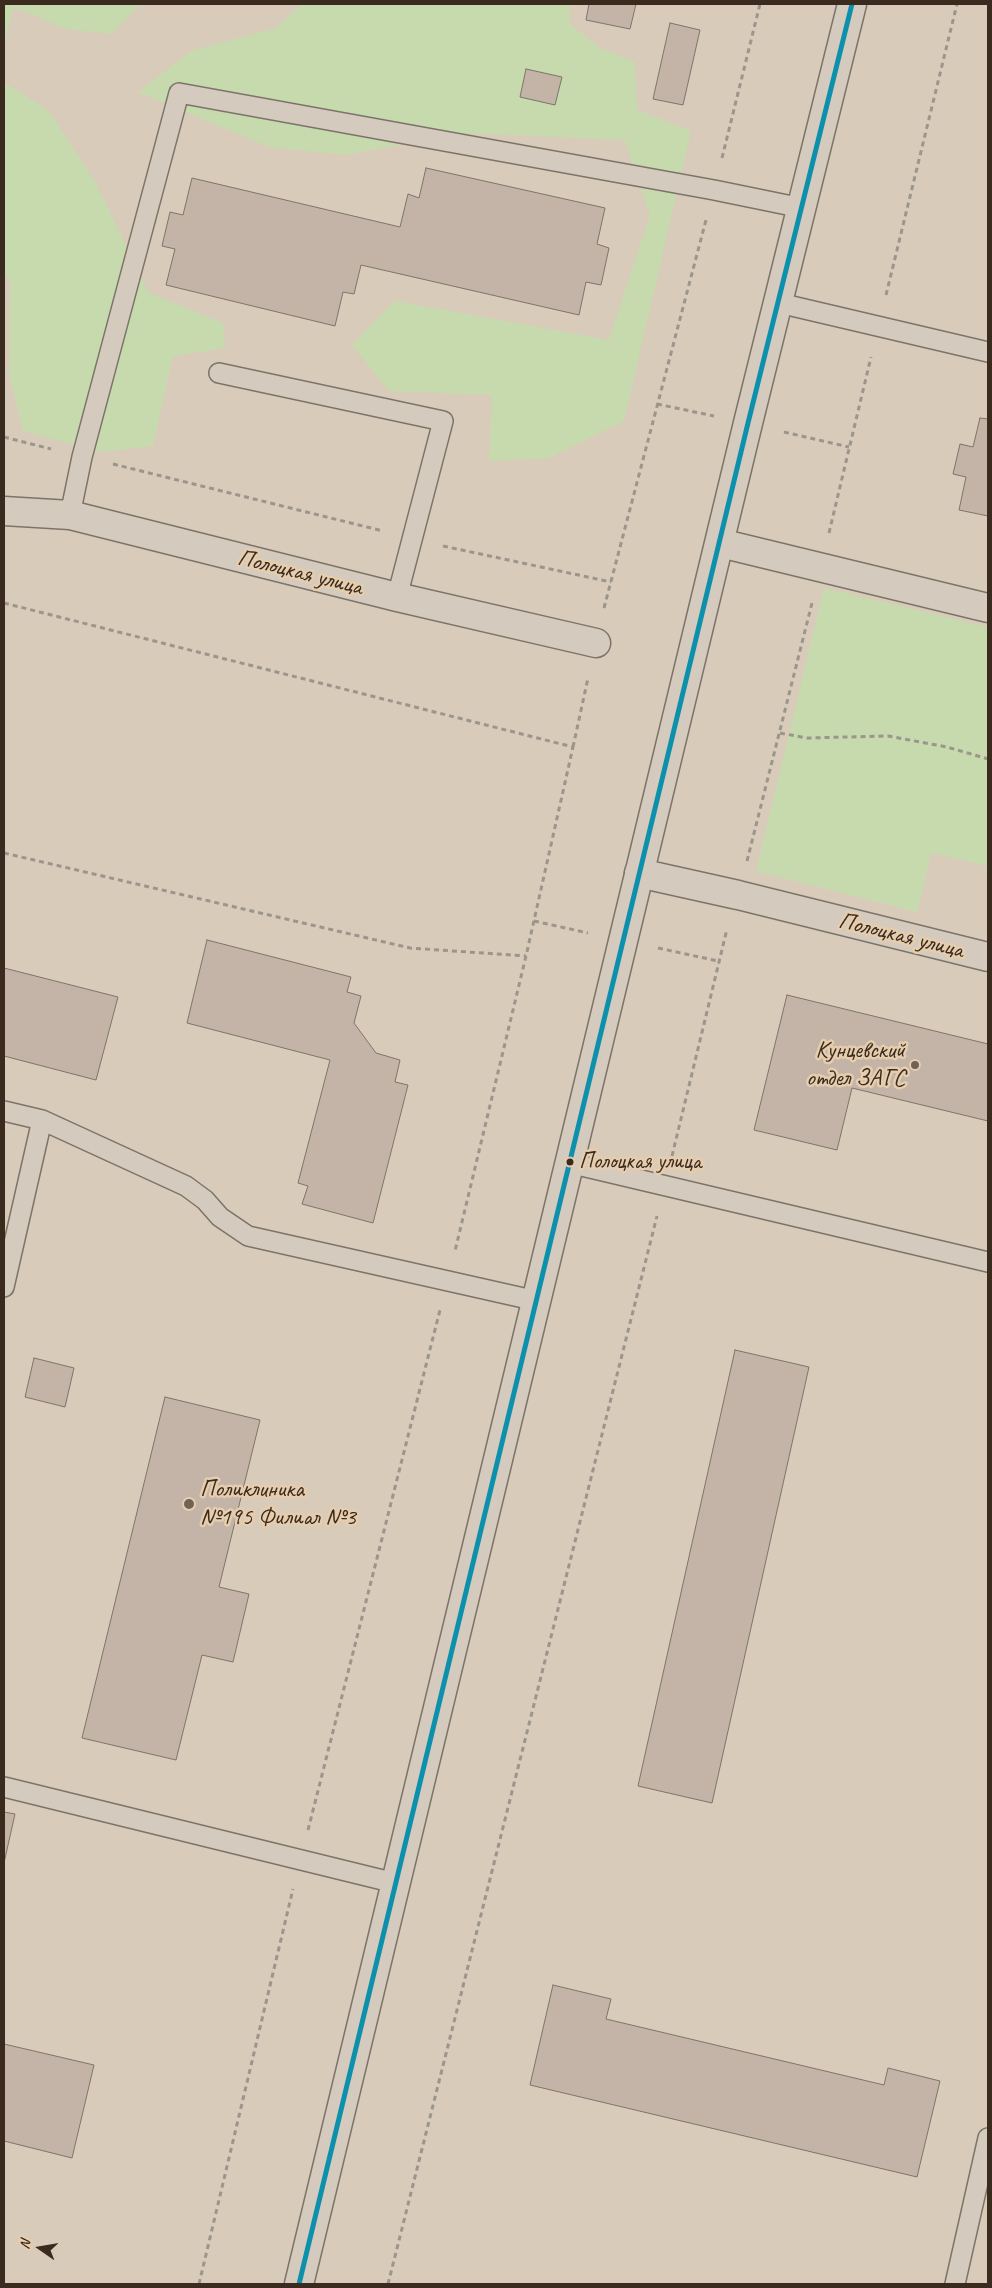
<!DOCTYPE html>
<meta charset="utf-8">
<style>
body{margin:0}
#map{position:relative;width:992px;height:2288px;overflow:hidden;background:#d8cbba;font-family:Caveat,sans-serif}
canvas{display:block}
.frame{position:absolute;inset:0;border:5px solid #3b2a1e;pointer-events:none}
.north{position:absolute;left:15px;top:2223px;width:50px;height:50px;-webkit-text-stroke:4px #e5cdad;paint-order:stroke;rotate:283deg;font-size:14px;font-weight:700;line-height:20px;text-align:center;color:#3b2a1e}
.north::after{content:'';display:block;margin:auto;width:18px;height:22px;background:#3b2a1e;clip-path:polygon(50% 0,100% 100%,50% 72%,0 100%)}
</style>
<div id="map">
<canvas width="992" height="2288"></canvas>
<div class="frame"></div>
<div class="north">N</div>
</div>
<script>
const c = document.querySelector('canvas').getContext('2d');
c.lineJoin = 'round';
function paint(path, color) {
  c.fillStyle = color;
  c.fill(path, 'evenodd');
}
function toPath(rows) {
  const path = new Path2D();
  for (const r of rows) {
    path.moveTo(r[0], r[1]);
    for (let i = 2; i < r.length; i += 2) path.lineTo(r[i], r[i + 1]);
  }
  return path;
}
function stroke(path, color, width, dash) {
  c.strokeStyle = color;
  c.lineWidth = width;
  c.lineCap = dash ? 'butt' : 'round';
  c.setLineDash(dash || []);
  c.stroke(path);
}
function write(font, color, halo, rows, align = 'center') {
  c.font = font + ' Caveat,sans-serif';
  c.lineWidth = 5;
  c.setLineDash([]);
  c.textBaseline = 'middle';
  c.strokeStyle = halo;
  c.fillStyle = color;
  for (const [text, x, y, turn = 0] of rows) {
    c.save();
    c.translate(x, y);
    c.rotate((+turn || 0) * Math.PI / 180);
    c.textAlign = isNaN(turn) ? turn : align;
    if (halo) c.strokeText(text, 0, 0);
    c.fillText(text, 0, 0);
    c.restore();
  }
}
const green = toPath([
 [4,4,140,4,112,34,66,29,14,7,4,45],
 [302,4,569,4,570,24,600,48,635,62,637,110,691,131,624,421,549,458,489,461,492,395,389,391,352,345,395,301,609,340,650,215,625,140,466,133,346,155,269,147,138,92,193,50,274,29],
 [4,82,49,111,95,182,149,293,223,323,225,348,173,356,153,446,102,452,23,431,9,373,10,281,4,273],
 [824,588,988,627,988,866,931,853,917,912,756,871]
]);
const building = toPath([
 [589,4,636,4,630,29,586,20,589,4],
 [670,23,700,30,683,105,653,99,670,23],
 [526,69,562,77,555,105,520,97,526,69],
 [426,168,605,208,597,244,609,248,601,285,586,282,579,315,361,265,354,294,343,292,335,326,166,285,175,249,162,246,170,212,183,215,192,178,400,227,408,194,419,198,426,168],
 [980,418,988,419,988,516,959,510,966,477,953,474,960,444,973,447,980,418],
 [207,940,351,977,347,992,361,996,354,1023,376,1053,400,1060,395,1082,408,1085,373,1223,302,1204,308,1186,298,1183,330,1060,187,1023,207,940],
 [4,968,118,997,96,1080,4,1056,4,968],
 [787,995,988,1044,988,1121,852,1088,837,1150,754,1130,787,995],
 [735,1350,809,1367,712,1803,638,1786,735,1350],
 [34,1358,74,1368,65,1407,25,1397,34,1358],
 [165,1397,260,1420,219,1587,249,1594,233,1662,202,1655,176,1760,82,1738,165,1397],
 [4,1812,15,1814,4,1863,4,1812],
 [553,1985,611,1999,606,2019,884,2085,888,2068,940,2081,917,2177,530,2085,553,1985],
 [4,2044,94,2065,72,2158,4,2141,4,2044]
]);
const path = toPath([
 [722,158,760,4],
 [886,295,957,4],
 [657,404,714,416],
 [784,432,849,447],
 [4,437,51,449],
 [113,464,383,531],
 [829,533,871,357],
 [443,546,611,582],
 [4,603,573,747,526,956,455,1251],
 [604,608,706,220],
 [780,733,807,738,888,736,947,747,988,759],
 [573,747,588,678],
 [4,853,410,948,526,956],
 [747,861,812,603],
 [534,921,588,933],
 [658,948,718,961],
 [672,1156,727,929],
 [308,1830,440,1310],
 [199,2284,293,1889],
 [388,2284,657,1216]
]);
const lane = toPath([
 [779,303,988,352],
 [219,373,443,421,397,597],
 [70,515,82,457,179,93,714,190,802,208],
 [4,1111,42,1120,186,1186,205,1200,220,1217,248,1236,537,1301],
 [569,1163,988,1262],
 [4,1287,42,1120],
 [4,1787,395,1883],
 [955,2284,988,2138]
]);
const street = toPath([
 [720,543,988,608],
 [639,873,738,895,988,957]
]);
const secondary = toPath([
 [4,511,70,515,397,597,596,643],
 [299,2284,748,423,852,4]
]);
const bus1 = toPath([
 [299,2284,748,423,852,4]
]);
const markers = [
 [915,1065,5,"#726255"],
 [570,1162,4.5,"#3b2a1e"],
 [189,1504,6,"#726255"]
];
const busNames = [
 ["Полоцкая улица",579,1162]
];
const streetNames = [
 ["Полоцкая улица",300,573,14],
 ["Полоцкая улица",901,936,14]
];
const poiNames = [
 ["Кунцевский",905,1051],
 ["отдел ЗАГС",905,1079],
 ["Поликлиника",200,1490,"left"],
 ["№195 Филиал №3",200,1518,"left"]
];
paint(green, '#c6daae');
paint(building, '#c3b4a7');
stroke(building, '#7d7469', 1);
stroke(lane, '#7d7469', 22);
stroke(street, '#7d7469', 31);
stroke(secondary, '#7d7469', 31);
stroke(path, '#9c958b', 3, [5, 4]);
stroke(lane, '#d4cabe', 19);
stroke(street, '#d4cabe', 28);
stroke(secondary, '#d4cabe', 28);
stroke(bus1, '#0c90ab', 5);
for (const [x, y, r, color] of markers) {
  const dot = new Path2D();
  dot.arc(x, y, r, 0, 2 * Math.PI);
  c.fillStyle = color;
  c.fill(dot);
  stroke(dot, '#e5cdad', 2);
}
write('23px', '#3b2a1e', '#e5cdad', busNames, 'left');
write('24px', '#3b2a1e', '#e5cdad', streetNames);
write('24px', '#3b2a1e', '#e5cdad', poiNames, 'right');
</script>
